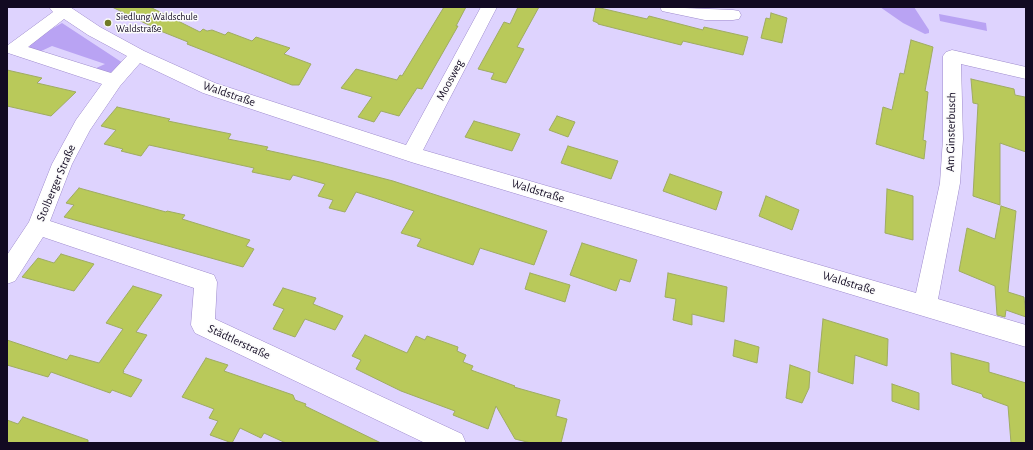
<!DOCTYPE html>
<meta charset="utf-8">
<style>
body{margin:0}
#map{position:relative;width:1033px;height:450px;overflow:hidden;background:#ded3fe;font-family:"Alegreya Sans",sans-serif}
canvas{display:block}
.frame{position:absolute;inset:0;border:8px solid #120a22;pointer-events:none}
</style>
<div id="map">
<canvas width="1033" height="450"></canvas>
<div class="frame"></div>
</div>
<script>
const c = document.querySelector('canvas').getContext('2d');
c.lineJoin = 'round';
function paint(path, color) {
  c.fillStyle = color;
  c.fill(path, 'evenodd');
}
function toPath(rows) {
  const path = new Path2D();
  for (const r of rows) {
    path.moveTo(r[0], r[1]);
    for (let i = 2; i < r.length; i += 2) path.lineTo(r[i], r[i + 1]);
  }
  return path;
}
function stroke(path, color, width, dash) {
  c.strokeStyle = color;
  c.lineWidth = width;
  c.lineCap = dash ? 'butt' : 'round';
  c.setLineDash(dash || []);
  c.stroke(path);
}
function write(font, color, halo, rows, align = 'center') {
  c.font = font + ' "Alegreya Sans",sans-serif';
  c.lineWidth = 3;
  c.setLineDash([]);
  c.textBaseline = 'middle';
  c.strokeStyle = halo;
  c.fillStyle = color;
  for (const [text, x, y, turn = 0] of rows) {
    c.save();
    c.translate(x, y);
    c.rotate((+turn || 0) * Math.PI / 180);
    c.textAlign = isNaN(turn) ? turn : align;
    if (halo) c.strokeText(text, 0, 0);
    c.fillText(text, 0, 0);
    c.restore();
  }
}
const green = toPath([
 [880,7,914,7,929,30,929,33,925,34,903,23],
 [939,14,986,23,987,31,940,21],
 [62,23,123,63,115,71,106,74,92,70,105,64,52,46,37,53,28,51,31,41]
]);
const building = toPath([
 [112,7,150,7,200,32,203,29,207,31,212,30,225,35,228,32,252,41,256,37,290,48,284,54,311,64,299,85,292,85,187,44,188,42,163,32,112,7],
 [444,7,466,7,456,26,458,26,422,89,417,88,399,116,381,111,374,122,358,117,372,97,341,88,356,69,397,80,400,75,402,76,444,7],
 [518,7,539,7,517,47,524,49,506,83,491,79,494,73,478,69,504,22,510,24,518,7],
 [596,7,647,19,649,16,703,30,704,27,748,37,743,55,683,41,681,45,598,24,598,23,593,21,596,7],
 [771,13,787,18,782,43,761,38,766,18,770,19,771,13],
 [911,40,933,47,925,91,928,92,923,140,926,141,924,159,876,144,883,107,892,110,900,73,904,74,911,40],
 [7,70,42,78,37,83,76,92,51,116,7,106,7,70],
 [971,79,1014,89,1015,95,1025,97,1026,152,1000,143,1000,205,973,196,978,104,973,103,971,79],
 [117,107,170,119,168,121,231,134,228,139,268,147,266,150,320,162,393,181,547,231,534,265,480,248,473,265,417,246,421,239,401,233,414,211,375,198,356,192,345,212,329,208,333,200,318,196,325,184,293,175,290,180,252,172,254,168,149,145,141,156,121,151,123,149,104,144,116,130,101,126,117,107],
 [557,116,575,122,568,137,549,130,557,116],
 [474,121,520,134,512,151,465,137,474,121],
 [568,146,618,161,611,179,561,163,568,146],
 [670,174,722,192,716,210,663,191,670,174],
 [79,188,166,212,167,211,185,215,182,219,250,240,246,246,254,249,243,267,64,217,74,205,66,203,79,188],
 [887,189,913,196,913,240,885,233,887,189],
 [766,196,799,210,792,230,759,216,766,196],
 [1001,206,1016,211,1008,292,1024,297,1026,317,1006,310,1005,317,997,315,995,286,959,271,967,228,995,239,1001,206],
 [582,243,637,260,630,282,620,279,616,291,570,275,582,243],
 [61,254,94,264,74,291,22,277,38,258,54,263,61,254],
 [530,273,570,285,565,302,525,289,530,273],
 [668,273,727,287,724,322,692,314,692,325,673,320,676,299,665,297,668,273],
 [133,286,162,295,136,332,147,335,123,371,124,371,123,373,142,380,131,397,112,390,110,393,51,372,48,377,7,365,7,340,67,360,70,355,99,363,123,329,106,323,133,286],
 [283,288,316,298,313,304,343,316,335,330,305,319,295,337,273,329,284,309,273,305,283,288],
 [823,319,888,339,887,366,855,355,853,384,818,372,823,319],
 [365,335,407,353,416,336,425,340,427,336,458,347,457,351,466,355,463,362,473,366,471,370,515,386,514,387,560,400,556,416,567,419,561,443,531,443,515,439,496,406,488,429,453,415,455,411,401,391,356,369,361,360,352,356,365,335],
 [735,340,759,347,757,363,733,356,735,340],
 [951,353,989,363,989,372,1026,383,1026,443,1011,443,1008,406,983,397,982,394,952,384,951,353],
 [206,358,228,365,224,371,293,395,295,400,306,404,305,406,381,443,286,443,264,433,261,438,240,428,232,443,210,435,218,421,209,418,214,409,182,397,206,358],
 [790,365,810,372,809,388,802,403,786,398,790,365],
 [892,384,919,393,919,410,892,401,892,384],
 [23,417,88,440,88,443,7,443,7,420,18,424,23,417]
]);
const street = toPath([
 [49,7,70,7,100,27,144,51,215,83,406,145,481,7,497,7,423,150,916,293,940,183,943,139,943,56,946,52,952,50,1026,67,1026,79,961,64,963,139,960,183,938,299,1026,325,1026,347,411,162,203,93,140,63,120,86,90,130,72,164,50,221,214,275,217,282,215,319,462,434,466,443,425,443,195,333,191,325,194,288,43,237,15,281,7,284,7,255,29,222,52,164,76,120,102,84,8,53,8,45,53,12,49,7],
 [64,19,88,35,127,56,111,73,28,47,64,19],
 [660,7,733,10,739,11,741,15,739,19,733,20,705,20,662,11,660,7]
]);
const markers = [
 [108,23,4,"#717c28"]
];
const farPoinames = [
 ["Siedlung Waldschule",116,17],
 ["Waldstraße",116,29]
];
const streetNames = [
 ["Moosweg",450,80,-62],
 ["Waldstraße",229,94,19],
 ["Am Ginsterbusch",951,132,-89],
 ["Stolberger Straße",56,183,-67],
 ["Waldstraße",538,191,17],
 ["Waldstraße",849,283,17],
 ["Städtlerstraße",239,342,25]
];
paint(green, '#b9a3f3');
paint(building, '#b9c95a');
stroke(building, '#9fab62', 1);
stroke(street, '#9d8acc', 1);
paint(street, '#fff');
for (const [x, y, r, color] of markers) {
  const dot = new Path2D();
  dot.arc(x, y, r, 0, 2 * Math.PI);
  c.fillStyle = color;
  c.fill(dot);
  stroke(dot, '#fbfbfb', 1.5);
}
write('10px', '#120a22', '#fbfbfb', farPoinames, 'left');
write('12px', '#120a22', '#fbfbfb', streetNames);
</script>
